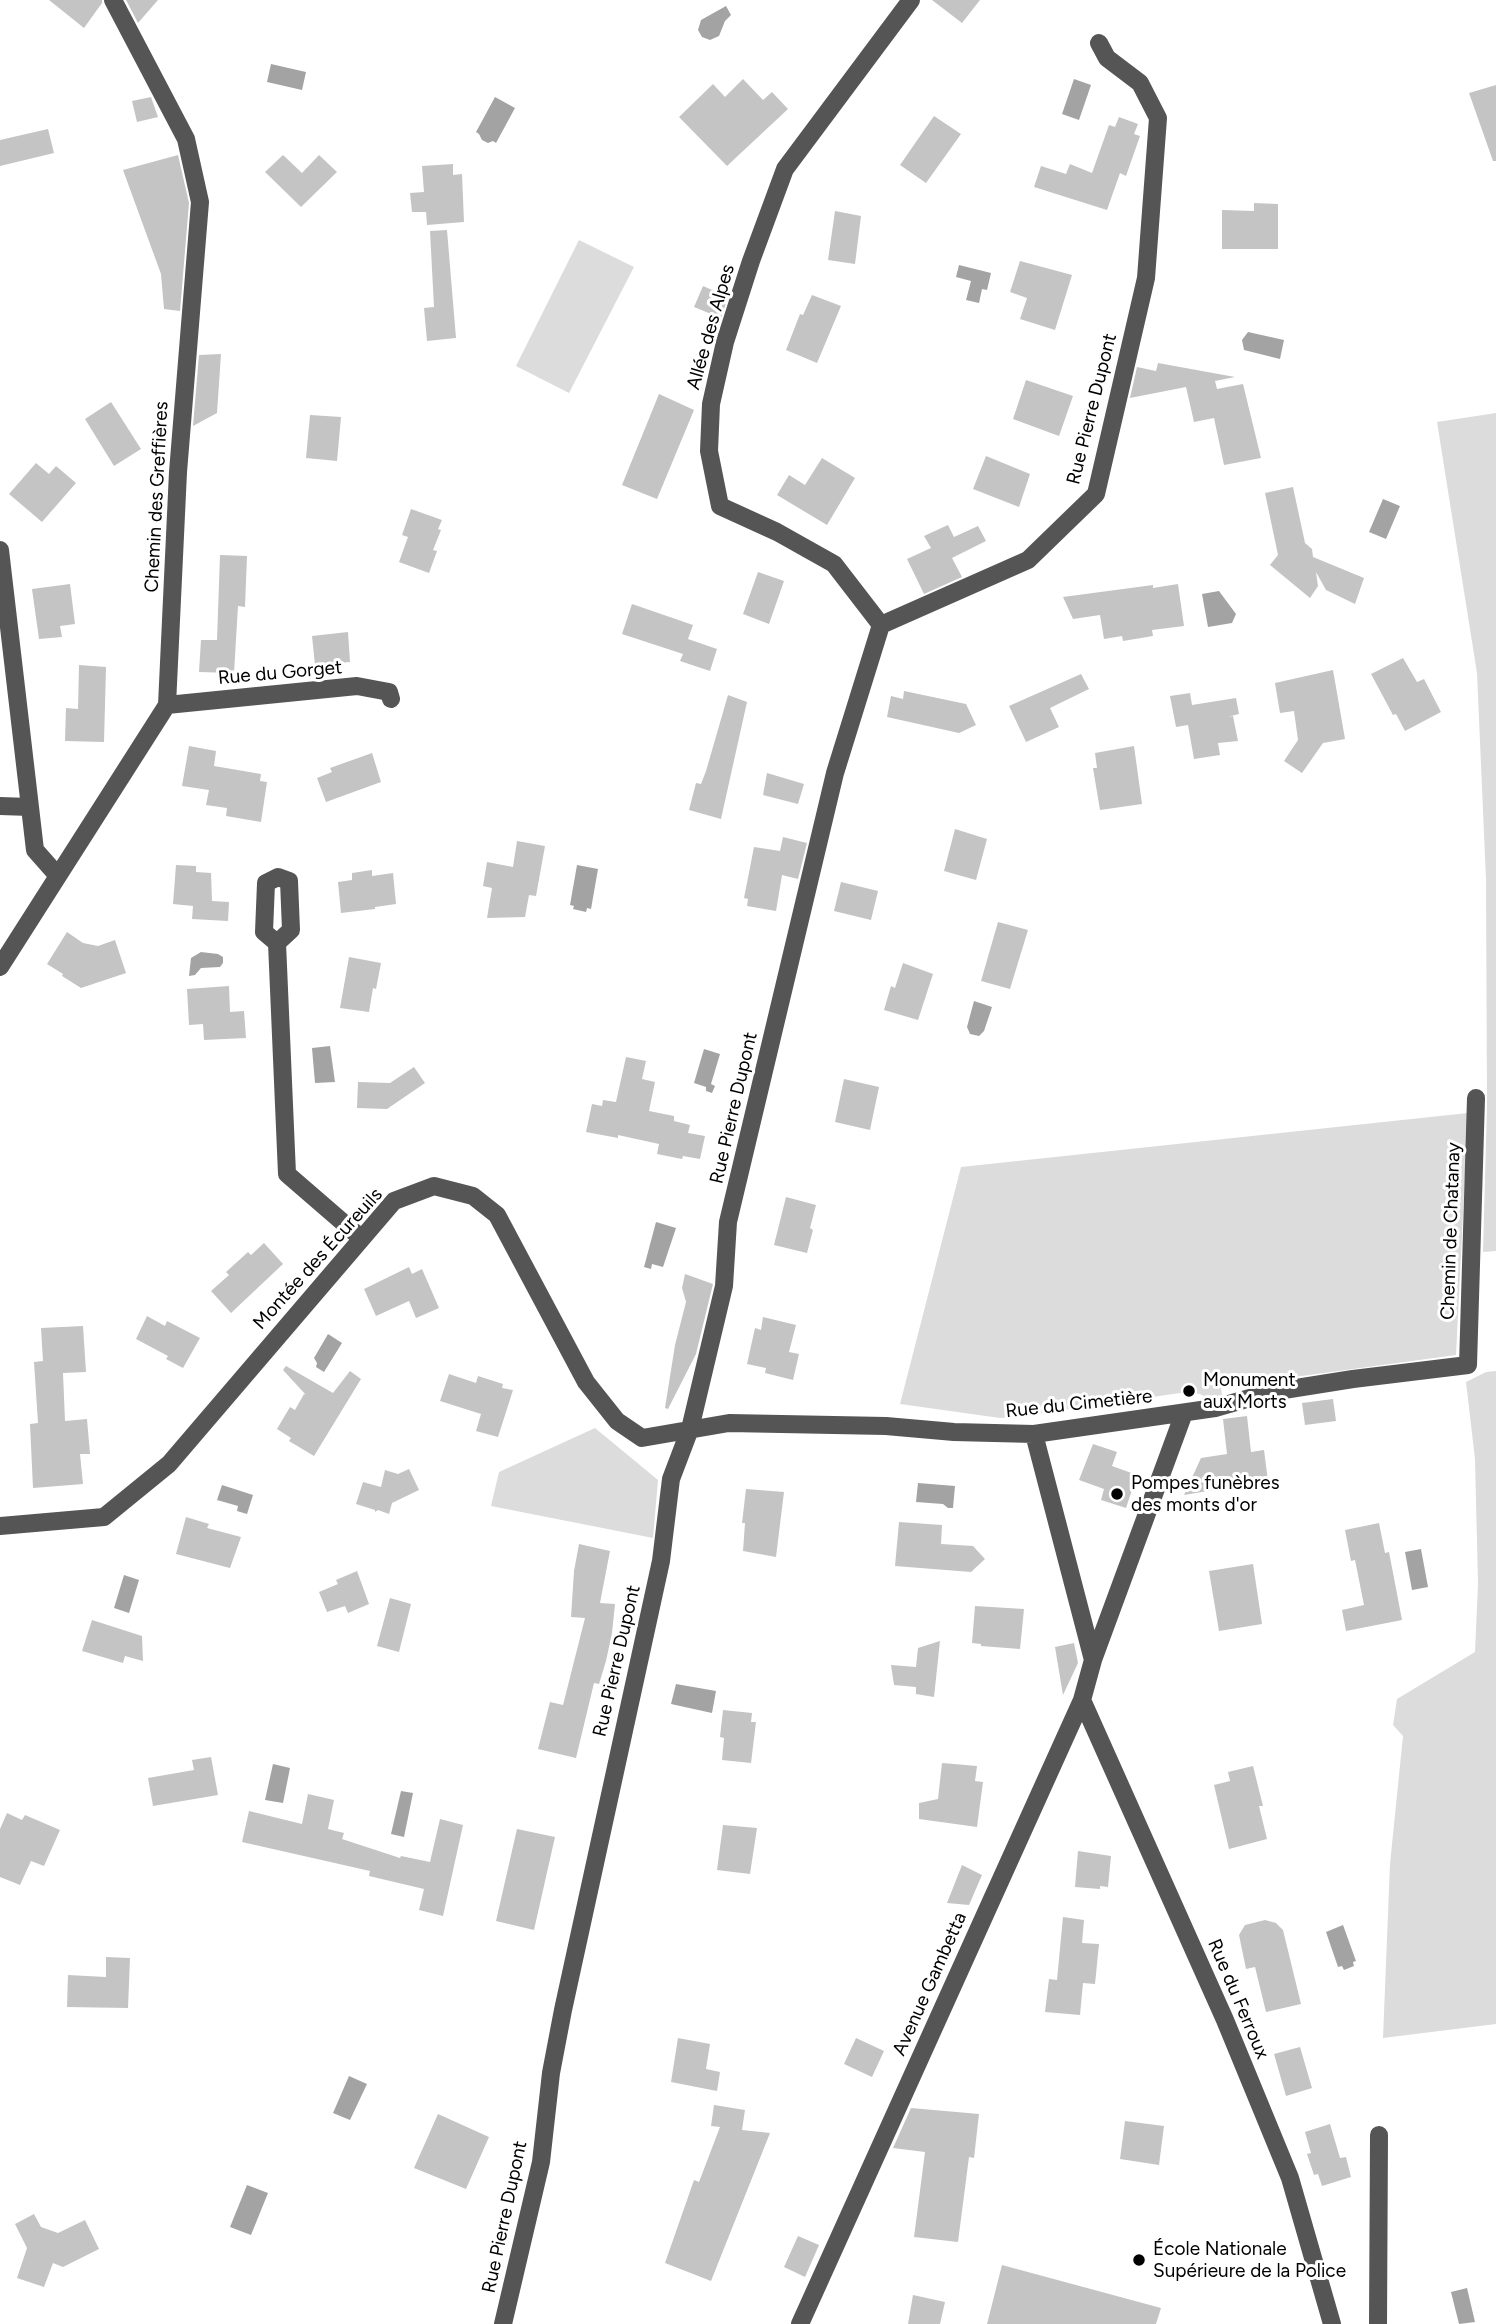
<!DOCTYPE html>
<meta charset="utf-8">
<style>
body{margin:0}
canvas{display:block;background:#fff}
</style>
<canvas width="1496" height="2324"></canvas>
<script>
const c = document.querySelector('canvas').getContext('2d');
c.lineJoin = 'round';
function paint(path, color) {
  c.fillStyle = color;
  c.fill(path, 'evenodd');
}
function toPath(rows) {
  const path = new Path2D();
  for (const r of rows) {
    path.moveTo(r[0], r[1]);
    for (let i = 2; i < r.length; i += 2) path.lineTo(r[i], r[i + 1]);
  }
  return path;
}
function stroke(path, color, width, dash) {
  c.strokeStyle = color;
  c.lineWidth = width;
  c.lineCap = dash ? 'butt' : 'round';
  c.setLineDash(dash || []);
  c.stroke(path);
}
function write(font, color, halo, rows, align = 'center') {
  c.font = font + ' Figtree,sans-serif';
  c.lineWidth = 6;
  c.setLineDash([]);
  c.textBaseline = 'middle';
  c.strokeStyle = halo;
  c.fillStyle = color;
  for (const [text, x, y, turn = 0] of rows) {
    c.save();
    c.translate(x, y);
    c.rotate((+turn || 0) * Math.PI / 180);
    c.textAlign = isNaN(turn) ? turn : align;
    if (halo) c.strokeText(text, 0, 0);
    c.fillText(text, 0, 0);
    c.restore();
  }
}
const green = toPath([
 [579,240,634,267,569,393,516,366],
 [1496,413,1496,1251,1483,1252,1487,1107,1486,879,1477,673,1437,422],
 [1468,1113,1456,1355,1221,1387,1222,1396,1207,1398,1200,1394,1187,1392,1014,1417,1000,1418,900,1404,961,1167],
 [1496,1371,1496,2024,1383,2038,1390,1864,1403,1736,1393,1725,1397,1699,1475,1652,1478,1584,1475,1459,1466,1382,1486,1372],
 [595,1428,658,1480,653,1538,491,1506,499,1472]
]);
const water = toPath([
 [726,6,731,15,725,21,719,36,710,40,702,37,698,30,701,20],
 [271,64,306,72,302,90,267,82],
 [1074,79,1091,85,1079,120,1062,114],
 [495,97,515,108,496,143,493,141,488,143,482,140,479,134,476,132],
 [959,265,991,273,987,290,982,289,979,303,966,300,971,281,956,277],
 [1248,332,1284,340,1280,359,1244,350,1242,340],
 [1383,499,1400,506,1386,539,1369,532],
 [1219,591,1236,614,1232,623,1208,627,1202,594],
 [577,865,598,869,591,909,587,908,586,912,573,909,574,906,570,905],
 [201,952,218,954,223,957,223,963,220,967,201,968,195,975,189,976,191,958],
 [974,1001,992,1007,984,1031,979,1036,970,1034,967,1027],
 [330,1046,335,1082,315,1083,312,1048],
 [704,1049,720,1054,711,1084,715,1086,712,1093,706,1091,706,1087,694,1083],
 [656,1222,676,1228,663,1267,652,1264,651,1269,644,1267],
 [328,1334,342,1343,324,1372,316,1367,317,1363,314,1358],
 [918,1483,955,1486,953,1508,948,1508,943,1504,916,1502],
 [222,1485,253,1495,247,1514,237,1511,238,1506,217,1500],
 [1421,1549,1428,1587,1412,1590,1405,1552],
 [124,1575,139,1580,129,1613,114,1608],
 [676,1684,716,1691,712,1713,671,1704],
 [273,1764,290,1768,283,1803,265,1800],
 [401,1791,413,1793,404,1837,391,1834],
 [1343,1925,1356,1961,1353,1962,1354,1966,1344,1970,1342,1966,1338,1967,1326,1932],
 [349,2076,367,2084,350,2120,333,2113],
 [247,2185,268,2193,251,2235,230,2227],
 [1467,2288,1475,2322,1459,2324,1451,2292]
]);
const building = toPath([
 [49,0,102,0,102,3,84,28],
 [126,0,158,0,138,23],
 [932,0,980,0,962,23],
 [743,79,763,100,772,92,788,109,727,166,679,117,713,84,725,97],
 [1496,85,1496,161,1493,161,1469,93],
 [151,97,158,117,137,122,132,101],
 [934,116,961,134,926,183,900,165],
 [1119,117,1138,124,1134,134,1140,136,1126,176,1120,173,1107,210,1034,187,1041,166,1066,174,1070,164,1092,173,1109,125,1115,127],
 [48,129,54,153,0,166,0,140],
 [178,155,189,203,180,311,164,309,161,274,123,170],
 [283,155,302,173,319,155,337,172,301,207,265,172],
 [453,164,453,175,462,174,464,222,427,225,426,212,412,212,410,193,424,192,422,166],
 [1254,203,1278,204,1278,249,1222,249,1222,210,1254,211],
 [835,211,861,216,855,264,828,260],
 [447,230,456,338,427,341,424,308,434,307,430,231],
 [1020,261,1072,275,1055,330,1020,319,1027,298,1010,292],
 [703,286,728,297,721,318,694,307],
 [812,295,841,306,817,363,786,350,800,314,803,315],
 [221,354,217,413,193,426,199,355],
 [1158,363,1235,377,1215,381,1217,389,1243,384,1261,458,1224,465,1214,418,1194,422,1186,387,1130,398,1137,367,1156,371],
 [1026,380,1073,396,1059,436,1013,419],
 [659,394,694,410,657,499,622,485],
 [111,402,141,449,114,466,85,419],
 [310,415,341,417,337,461,306,458],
 [986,456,1030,474,1019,507,973,489],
 [822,458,855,478,827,525,777,495,789,475,805,485],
 [36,463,49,474,56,466,76,483,42,522,9,494],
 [1293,487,1305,543,1312,549,1313,557,1364,578,1355,604,1326,590,1316,572,1318,586,1310,598,1270,565,1278,555,1265,493],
 [411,509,442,520,438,529,441,530,433,550,437,551,429,573,399,562,408,537,402,535],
 [948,525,954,537,978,526,986,541,952,558,962,577,924,594,907,559,931,548,924,536],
 [220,555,247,556,245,607,238,606,234,673,199,672,201,640,217,640],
 [758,572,784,581,769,624,743,614],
 [70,584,75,624,60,626,62,637,39,639,32,589],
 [1178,584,1184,626,1152,630,1153,636,1123,641,1122,636,1104,639,1100,615,1073,619,1063,597,1153,585,1153,588],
 [632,604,693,625,688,639,717,649,710,671,680,661,683,654,622,634],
 [348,632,350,662,315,665,312,636],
 [1403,658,1417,682,1424,679,1441,712,1405,731,1396,714,1393,715,1371,674],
 [79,665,106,667,104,742,65,741,66,708,78,709],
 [1333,670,1345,739,1323,743,1302,773,1284,761,1298,740,1294,711,1280,713,1275,683],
 [1081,674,1089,689,1050,708,1059,727,1026,742,1009,706],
 [904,691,966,704,976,725,959,733,887,717,891,696,903,699],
 [1190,693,1192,705,1236,698,1239,714,1227,717,1233,716,1238,741,1218,743,1220,755,1194,759,1188,725,1176,727,1170,696],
 [728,695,747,702,721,819,689,810,696,783,701,784,706,771],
 [189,746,216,751,214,766,261,774,260,781,267,782,261,822,226,816,227,808,206,805,209,790,182,786],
 [1134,746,1142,804,1100,810,1093,768,1097,768,1095,753],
 [372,753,381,782,326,802,317,778,332,772,330,768],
 [767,773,804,784,798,804,763,795],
 [955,829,987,839,976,880,944,871],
 [783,837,807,843,798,879,782,875,776,911,747,906,748,899,744,898,754,847,780,851],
 [517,841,545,846,536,896,529,895,525,917,487,918,492,888,483,886,487,862,513,867],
 [176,865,196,866,196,872,211,873,212,901,229,902,228,921,192,919,193,906,173,904],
 [372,870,372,876,393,873,396,904,375,907,375,909,341,913,338,882,352,880,352,873],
 [841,882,878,891,871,920,834,911],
 [998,922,1028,930,1010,989,981,981],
 [67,932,83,943,98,946,115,940,126,973,81,988,62,976,63,974,47,964],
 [349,957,381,963,376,989,373,988,369,1012,340,1008],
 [903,963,933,974,918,1020,884,1010,891,986,895,988],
 [229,986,230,1012,244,1011,246,1038,204,1040,203,1024,189,1025,187,989],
 [626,1057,646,1061,642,1079,655,1082,649,1111,674,1116,674,1121,690,1125,688,1133,705,1136,700,1159,683,1156,682,1159,657,1154,659,1144,618,1135,618,1138,586,1132,592,1104,602,1106,603,1100,616,1102],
 [414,1067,425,1083,387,1109,357,1108,358,1082,390,1083],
 [844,1079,879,1087,870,1130,835,1122],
 [786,1197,816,1205,810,1228,813,1230,807,1253,774,1245],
 [264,1243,283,1264,231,1313,211,1291,229,1275,226,1272,248,1252,251,1255],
 [409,1267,412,1274,422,1269,439,1308,416,1318,409,1301,376,1316,364,1289],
 [685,1274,713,1284,696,1354,668,1409,665,1408,675,1345,686,1302,682,1288],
 [147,1316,165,1326,167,1321,200,1338,183,1368,166,1359,168,1356,136,1339],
 [763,1317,796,1325,789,1352,799,1354,793,1380,765,1373,766,1368,747,1364,755,1328,761,1330],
 [83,1326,86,1372,63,1373,65,1421,87,1419,90,1454,80,1454,83,1484,33,1488,30,1424,38,1423,34,1362,43,1361,41,1328],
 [286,1366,333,1393,350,1371,361,1379,314,1456,289,1441,291,1438,277,1429,290,1407,295,1410,304,1394,306,1395,283,1370],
 [449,1374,476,1383,478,1376,503,1384,502,1388,513,1390,498,1437,476,1431,481,1414,440,1401],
 [1333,1399,1336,1421,1305,1425,1302,1403],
 [1247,1416,1251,1452,1264,1450,1268,1481,1184,1495,1201,1458,1227,1454,1223,1419],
 [1093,1444,1117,1452,1112,1466,1137,1475,1126,1508,1101,1500,1104,1489,1079,1480],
 [409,1469,419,1490,392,1503,389,1514,378,1510,375,1512,375,1510,356,1504,363,1482,381,1487,385,1470,398,1474],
 [746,1489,784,1492,776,1557,743,1551,745,1523,742,1523],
 [186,1517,209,1524,207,1528,241,1537,230,1568,176,1554],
 [899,1522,942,1525,941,1544,973,1546,985,1559,971,1572,895,1566],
 [1379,1523,1385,1553,1389,1552,1402,1620,1346,1631,1342,1610,1364,1605,1355,1560,1351,1561,1345,1530],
 [579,1544,610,1551,600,1603,615,1604,612,1633,606,1661,599,1684,594,1683,576,1758,538,1749,550,1702,563,1705,585,1618,571,1617,574,1571],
 [1253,1564,1262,1624,1219,1631,1209,1571],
 [357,1571,369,1604,348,1613,345,1606,327,1612,319,1592,338,1584,336,1580],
 [390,1598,411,1604,399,1652,377,1646],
 [975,1606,1024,1609,1020,1649,981,1646,981,1644,972,1643],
 [92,1620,142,1636,143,1661,125,1656,123,1663,82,1651],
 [940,1641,934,1697,916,1694,916,1687,894,1685,891,1665,916,1667,918,1648],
 [1074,1643,1078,1663,1063,1695,1055,1647],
 [723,1710,752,1713,751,1722,756,1722,751,1763,722,1760,724,1738,720,1737],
 [211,1757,218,1795,153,1806,148,1778,194,1770,192,1760],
 [942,1763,977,1766,975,1781,983,1782,977,1827,919,1819,919,1803,938,1799],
 [1253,1766,1263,1806,1259,1806,1267,1839,1229,1849,1214,1785,1230,1781,1228,1772],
 [308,1794,334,1800,328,1829,344,1833,342,1839,400,1858,401,1856,430,1862,440,1819,463,1825,443,1916,419,1910,424,1889,369,1876,370,1871,242,1842,249,1811,302,1824],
 [7,1813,22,1820,25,1815,60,1830,44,1866,31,1861,20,1885,0,1877,0,1829],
 [723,1825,757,1828,750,1874,717,1870],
 [517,1829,555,1837,534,1930,496,1921],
 [1078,1851,1111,1856,1108,1887,1100,1886,1100,1889,1075,1887],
 [962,1865,982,1875,969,1905,947,1903],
 [1063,1917,1084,1920,1082,1943,1099,1944,1095,1984,1083,1983,1080,2015,1045,2012,1049,1979,1057,1980],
 [1265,1920,1276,1923,1283,1930,1301,2004,1266,2012,1255,1967,1246,1969,1239,1935,1245,1925],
 [106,1957,130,1958,128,2008,67,2007,68,1975,106,1977],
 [678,2038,710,2044,706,2069,720,2072,717,2091,671,2082],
 [856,2038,884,2051,872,2077,844,2064],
 [1300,2047,1312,2088,1286,2096,1274,2054],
 [714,2105,745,2110,742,2130,770,2133,711,2281,665,2263,694,2180,699,2182,720,2127,711,2126],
 [911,2108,979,2114,974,2158,969,2157,958,2242,914,2237,925,2152,893,2148],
 [438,2114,489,2137,466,2189,414,2168],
 [1125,2121,1164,2126,1159,2165,1120,2159],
 [1330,2124,1340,2158,1346,2157,1351,2177,1322,2186,1318,2174,1314,2175,1307,2154,1311,2153,1305,2132],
 [34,2214,41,2227,58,2233,85,2220,99,2249,63,2267,53,2263,44,2287,17,2278,27,2248,15,2224],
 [798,2236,819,2245,805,2277,784,2267],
 [1002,2265,1161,2308,1156,2324,987,2324],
 [913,2295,945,2302,940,2324,908,2324]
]);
const minor = toPath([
 [0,550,35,850,58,876],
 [881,625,834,564,777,532,720,506,709,451,711,404,725,342,751,261,785,169,911,0],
 [167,705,357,686,389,692,391,699],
 [0,806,30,807],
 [277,943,291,930,289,881,278,877,266,883,264,932,277,943,287,1174,361,1238],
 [0,967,167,705,178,472,200,202,186,139,113,0],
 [1034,1434,1093,1660],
 [0,1526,104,1517,169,1464,394,1201,434,1186,473,1196,497,1215,586,1382,617,1421,642,1438,729,1423,886,1426,954,1432,1034,1434,1215,1408,1271,1392,1353,1379,1468,1365,1476,1098],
 [1082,1700,1225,2020,1290,2178,1332,2324],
 [503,2324,541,2162,551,2073,563,2010,661,1561,671,1479,690,1429,724,1286,728,1222,835,773,881,625,1028,560,1096,494,1146,278,1158,118,1140,83,1107,58,1099,43],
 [800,2324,1082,1700,1093,1660,1184,1413],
 [1378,2324,1379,2135]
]);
const markers = [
 [1189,1391,7,"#000"],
 [1117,1494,7,"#000"],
 [1139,2260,7,"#000"]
];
const streetNames = [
 ["Allée des Alpes",711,327,-74],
 ["Rue Pierre Dupont",1092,409,-76],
 ["Chemin des Greffières",157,497,-87],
 ["Rue du Gorget",280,673,-5],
 ["Rue Pierre Dupont",734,1108,-77],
 ["Chemin de Chatanay",1451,1231,-88],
 ["Montée des Écureuils",318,1259,-48],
 ["Rue du Cimetière",1079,1404,-6],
 ["Rue Pierre Dupont",617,1661,-77],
 ["Avenue Gambetta",930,1984,-66],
 ["Rue du Ferroux",1238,1999,67],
 ["Rue Pierre Dupont",505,2217,-78]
];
const poiNames = [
 ["Monument",1203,1380],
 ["aux Morts",1203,1402],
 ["Pompes funèbres",1131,1483],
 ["des monts d'or",1131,1505],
 ["École Nationale",1153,2249],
 ["Supérieure de la Police",1153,2271]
];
paint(green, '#dcdcdc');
paint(water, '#a3a3a3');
paint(building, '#c4c4c4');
stroke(minor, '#555', 18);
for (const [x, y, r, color] of markers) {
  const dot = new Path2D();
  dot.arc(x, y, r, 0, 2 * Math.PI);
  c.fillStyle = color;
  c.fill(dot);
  stroke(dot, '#fff', 2.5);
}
write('19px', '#000', '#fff', streetNames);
write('19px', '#000', '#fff', poiNames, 'left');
</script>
